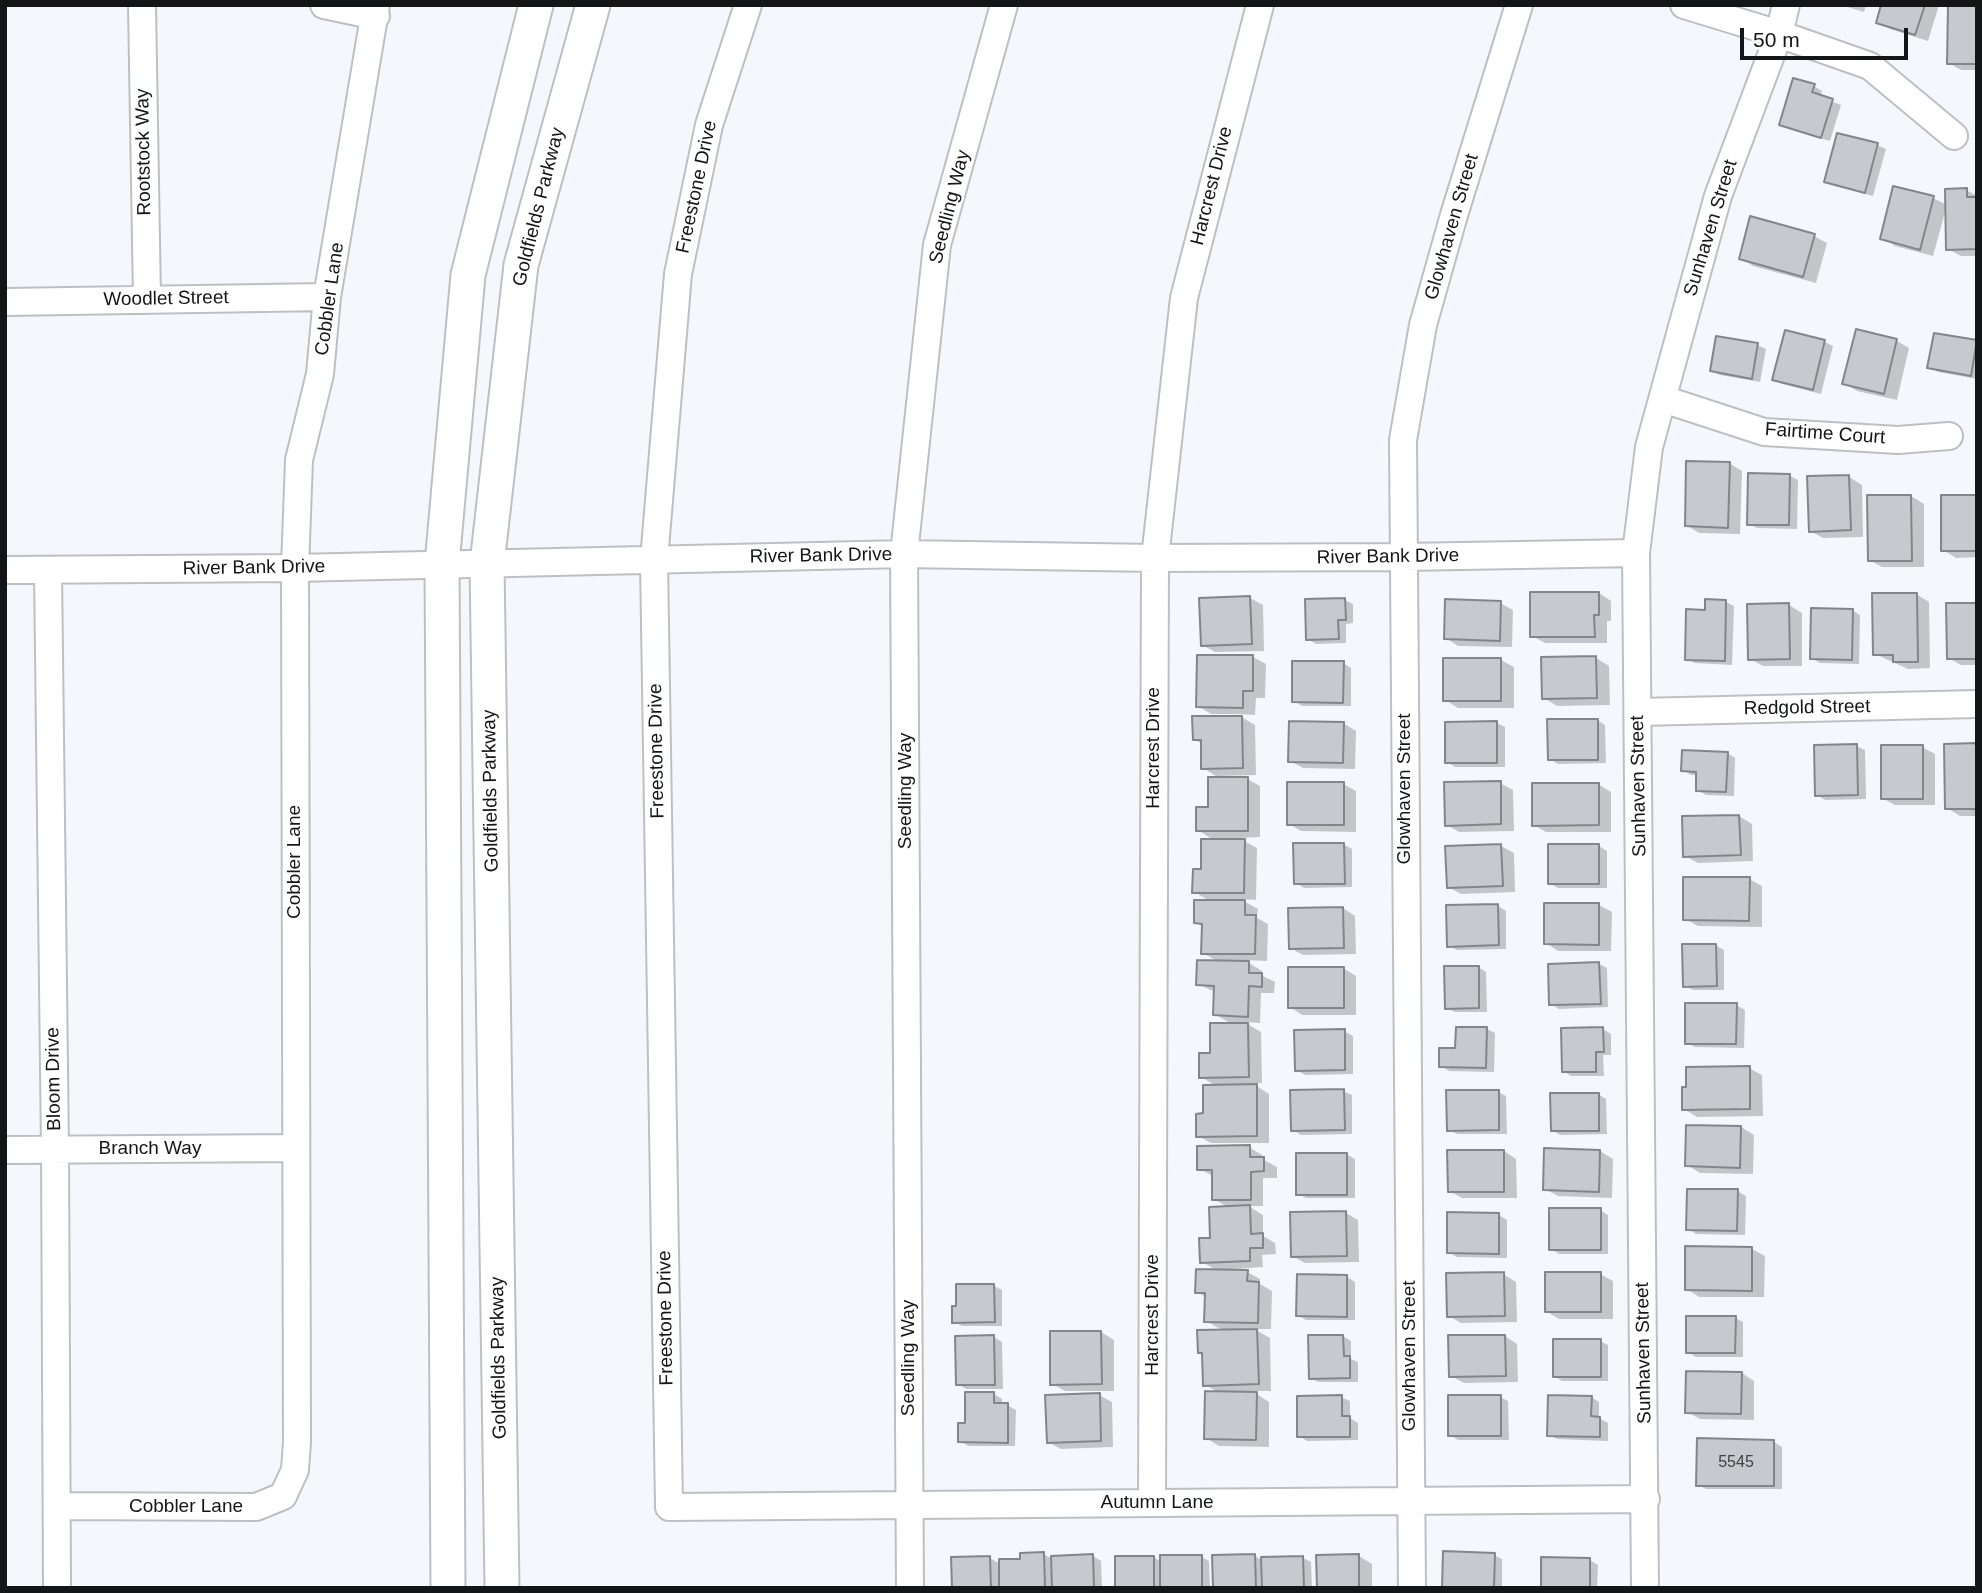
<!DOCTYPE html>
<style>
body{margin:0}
#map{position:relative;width:1982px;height:1593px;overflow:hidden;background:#f4f8fc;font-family:Arial,sans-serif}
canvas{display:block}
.frame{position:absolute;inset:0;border:7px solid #141516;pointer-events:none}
.scale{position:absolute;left:1740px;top:28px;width:168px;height:32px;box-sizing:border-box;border:4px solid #141516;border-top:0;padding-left:9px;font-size:21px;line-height:24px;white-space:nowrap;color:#141516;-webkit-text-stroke:5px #fff;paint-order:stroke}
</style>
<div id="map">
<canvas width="1982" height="1593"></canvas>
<div class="frame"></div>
<div class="scale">50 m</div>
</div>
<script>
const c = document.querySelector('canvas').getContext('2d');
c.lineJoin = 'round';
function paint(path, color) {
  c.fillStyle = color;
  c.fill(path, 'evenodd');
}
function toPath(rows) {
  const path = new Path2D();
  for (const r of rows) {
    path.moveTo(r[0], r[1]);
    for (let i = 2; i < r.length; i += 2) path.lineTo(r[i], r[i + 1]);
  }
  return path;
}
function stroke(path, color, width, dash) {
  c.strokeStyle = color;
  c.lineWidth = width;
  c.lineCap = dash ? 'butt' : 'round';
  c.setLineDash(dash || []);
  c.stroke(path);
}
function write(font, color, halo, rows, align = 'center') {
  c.font = font + ' Arial,sans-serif';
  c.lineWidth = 5;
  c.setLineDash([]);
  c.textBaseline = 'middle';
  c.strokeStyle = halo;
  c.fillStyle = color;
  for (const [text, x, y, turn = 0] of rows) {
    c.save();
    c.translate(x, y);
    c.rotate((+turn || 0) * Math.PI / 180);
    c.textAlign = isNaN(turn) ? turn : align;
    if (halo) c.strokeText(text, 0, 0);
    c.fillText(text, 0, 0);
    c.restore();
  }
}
const shadow = toPath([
 [1841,5,1866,5,1864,12],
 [1883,5,1939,5,1928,41,1890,29,1878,22],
 [1977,5,1977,70,1961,70,1949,63],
 [1814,86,1822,91,1820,97,1841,105,1830,141,1789,129,1781,124],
 [1877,145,1886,149,1873,196,1835,186,1826,181],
 [1966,190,1977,196,1977,256,1961,256,1948,249],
 [1933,198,1947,205,1933,256,1895,246,1882,238],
 [1814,236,1827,243,1816,283,1753,266,1741,258],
 [1857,331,1897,341,1909,348,1897,400,1857,391,1844,383],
 [1786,332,1825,342,1833,346,1821,394,1782,384,1774,380],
 [1935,335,1977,342,1977,379,1938,372,1929,367],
 [1757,345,1766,349,1760,382,1720,375,1711,371],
 [1729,463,1742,471,1740,534,1699,533,1686,525],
 [1790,476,1798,480,1797,529,1757,528,1749,524],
 [1849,477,1862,485,1863,537,1823,538,1810,531],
 [1911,496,1924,504,1924,567,1882,567,1869,560],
 [1977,497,1977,557,1956,558,1943,550],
 [1599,593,1611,601,1611,621,1607,621,1607,643,1545,643,1532,636],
 [1916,594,1929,602,1930,668,1908,669,1875,654],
 [1250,598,1263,605,1264,651,1215,652,1202,645],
 [1345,600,1353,604,1353,623,1346,624,1346,643,1316,644,1308,639],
 [1726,602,1734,606,1732,665,1695,663,1686,659,1707,612],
 [1500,603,1513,610,1512,647,1458,646,1446,638],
 [1789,605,1802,613,1802,666,1763,666,1750,659],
 [1977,605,1977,665,1961,665,1948,658],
 [1852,610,1860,615,1859,664,1820,663,1811,658],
 [1253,657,1266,664,1265,698,1256,698,1255,715,1236,714,1255,725,1256,775,1216,776,1203,768,1202,744,1194,739,1236,717,1236,714,1211,714,1198,706],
 [1596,658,1609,666,1610,705,1557,706,1544,698],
 [1501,660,1514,667,1514,708,1458,708,1445,700],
 [1343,663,1351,668,1351,706,1302,706,1294,701],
 [1597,720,1605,725,1606,763,1558,764,1549,759],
 [1343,723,1356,731,1355,769,1303,768,1290,761],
 [1497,723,1505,727,1505,767,1455,767,1447,762],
 [1977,745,1977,816,1960,816,1947,808],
 [1856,746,1865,750,1866,799,1825,800,1817,795],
 [1922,747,1935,754,1935,805,1895,805,1882,798],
 [1727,753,1735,758,1734,796,1706,795,1698,790,1698,775,1691,775,1683,770],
 [1247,779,1260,786,1260,837,1238,838,1257,848,1256,900,1240,899,1258,909,1257,918,1268,924,1267,961,1244,960,1262,971,1261,975,1275,982,1274,993,1261,993,1260,1023,1244,1022,1261,1032,1262,1083,1252,1083,1269,1094,1269,1143,1211,1143,1198,1136,1218,1087,1201,1077,1212,1055,1233,1025,1215,1014,1215,992,1198,984,1219,962,1203,953,1203,927,1196,922,1212,902,1194,892,1215,841,1198,830,1210,809],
 [1500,783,1513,790,1514,831,1459,832,1447,825],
 [1343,784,1356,791,1356,832,1301,831,1289,824],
 [1598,784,1611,792,1611,832,1546,832,1534,825],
 [1739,816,1752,824,1753,861,1698,863,1685,856],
 [1343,844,1352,849,1352,887,1304,888,1296,883],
 [1501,846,1514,853,1515,892,1461,894,1448,887],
 [1599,846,1607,851,1607,888,1558,888,1549,883],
 [1749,879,1762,886,1762,927,1698,926,1685,919],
 [1599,905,1612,912,1611,951,1558,951,1546,943],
 [1498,906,1506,911,1506,949,1457,950,1448,946],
 [1343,908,1355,916,1356,954,1303,955,1290,948],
 [1715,945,1724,950,1724,990,1693,990,1685,986],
 [1599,964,1607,968,1608,1007,1559,1009,1551,1004],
 [1478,967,1486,972,1487,1012,1455,1012,1447,1008],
 [1343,968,1356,976,1356,1015,1302,1015,1290,1007],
 [1736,1005,1745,1010,1744,1048,1695,1047,1687,1043],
 [1487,1029,1495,1033,1494,1072,1449,1071,1441,1066],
 [1603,1029,1611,1034,1611,1055,1603,1055,1604,1076,1571,1076,1563,1071],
 [1344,1031,1353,1036,1353,1074,1305,1075,1297,1070],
 [1749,1068,1762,1075,1763,1116,1697,1117,1684,1109],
 [1343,1091,1352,1095,1352,1134,1301,1135,1293,1130],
 [1498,1092,1506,1096,1507,1134,1457,1134,1448,1130],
 [1598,1094,1606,1099,1607,1134,1560,1135,1552,1130],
 [1741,1127,1754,1135,1753,1174,1700,1173,1687,1165],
 [1249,1147,1262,1155,1262,1159,1277,1167,1277,1178,1263,1178,1263,1206,1248,1206,1263,1215,1263,1236,1275,1243,1276,1254,1262,1255,1263,1267,1233,1269,1233,1272,1247,1272,1260,1279,1260,1284,1272,1291,1271,1329,1254,1329,1270,1338,1271,1391,1252,1391,1269,1402,1269,1447,1219,1446,1206,1438,1220,1393,1205,1385,1204,1354,1199,1352,1224,1331,1206,1321,1206,1297,1197,1292,1218,1271,1202,1262,1229,1208,1214,1199,1213,1176,1199,1169],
 [1504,1151,1516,1159,1517,1198,1462,1198,1449,1191],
 [1600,1151,1613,1159,1612,1198,1558,1196,1545,1189],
 [1346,1154,1355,1159,1355,1198,1306,1198,1298,1194],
 [1737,1191,1746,1196,1745,1235,1696,1234,1688,1229],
 [1600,1210,1608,1215,1608,1254,1559,1254,1551,1249],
 [1346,1213,1358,1220,1359,1262,1305,1263,1292,1256],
 [1499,1215,1507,1220,1507,1258,1457,1257,1448,1252],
 [1752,1249,1765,1256,1764,1297,1699,1297,1687,1289],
 [1503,1274,1516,1282,1517,1322,1461,1323,1449,1316],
 [1600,1274,1613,1281,1613,1319,1559,1319,1546,1311],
 [1347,1277,1355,1282,1355,1320,1306,1320,1298,1315],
 [994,1286,1002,1290,1002,1326,962,1326,954,1322],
 [1735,1318,1743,1322,1743,1357,1696,1357,1688,1352],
 [1101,1332,1114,1340,1114,1391,1065,1391,1052,1384],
 [1343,1336,1351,1341,1351,1359,1358,1362,1358,1382,1318,1382,1310,1378],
 [1505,1336,1517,1344,1518,1382,1464,1383,1451,1376],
 [994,1337,1002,1342,1003,1389,966,1389,958,1384],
 [1600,1341,1608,1345,1608,1381,1562,1381,1554,1376],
 [1742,1373,1754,1381,1754,1420,1700,1419,1687,1412],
 [994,1394,1002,1399,1002,1405,1007,1405,1016,1410,1015,1446,968,1446,960,1441,966,1425],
 [1099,1395,1112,1402,1113,1447,1061,1449,1048,1442],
 [1341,1397,1350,1401,1350,1418,1358,1423,1358,1440,1307,1441,1299,1436],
 [1500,1397,1508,1401,1509,1440,1458,1440,1450,1435],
 [1591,1397,1599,1402,1599,1418,1608,1423,1608,1441,1557,1439,1549,1435],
 [1774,1442,1782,1447,1782,1489,1706,1489,1698,1485],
 [1043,1554,1053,1559,1093,1556,1101,1561,1102,1588,953,1588,990,1558,1000,1564],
 [1494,1555,1502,1559,1502,1588,1443,1588],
 [1255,1556,1263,1561,1303,1558,1311,1562,1312,1588,1214,1588],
 [1359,1556,1372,1564,1372,1588,1318,1588],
 [1154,1557,1161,1562,1201,1557,1209,1561,1210,1588,1117,1588],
 [1590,1560,1598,1565,1597,1588,1542,1588]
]);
const building = toPath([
 [1881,5,1925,5,1915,35,1876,23,1881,5],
 [1948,5,1977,5,1977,64,1947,64,1948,5],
 [1793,78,1815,84,1812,92,1833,99,1821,138,1779,125,1793,78],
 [1837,133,1878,143,1865,193,1824,182,1837,133],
 [1893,186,1934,196,1920,250,1880,239,1893,186],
 [1967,188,1967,197,1977,197,1977,249,1946,250,1945,189,1967,188],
 [1750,216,1815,234,1803,277,1739,259,1750,216],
 [1856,329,1897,339,1884,394,1842,384,1856,329],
 [1785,330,1825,340,1813,390,1772,380,1785,330],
 [1934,333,1977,340,1971,376,1927,368,1934,333],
 [1716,336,1758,343,1752,379,1710,371,1716,336],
 [1686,461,1730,462,1728,528,1685,526,1686,461],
 [1748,473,1790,474,1789,525,1747,525,1748,473],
 [1849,475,1851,530,1809,532,1807,476,1849,475],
 [1867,495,1911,495,1912,561,1868,561,1867,495],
 [1941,495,1977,495,1977,551,1941,551,1941,495],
 [1530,592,1599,592,1599,615,1594,615,1595,637,1530,637,1530,592],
 [1872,593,1917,593,1918,662,1893,662,1893,655,1873,655,1872,593],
 [1250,596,1252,644,1201,646,1199,598,1250,596],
 [1345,598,1346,620,1338,620,1339,639,1306,640,1305,599,1345,598],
 [1445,599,1501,601,1500,641,1444,639,1445,599],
 [1705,599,1726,600,1725,661,1685,660,1686,609,1705,610,1705,599],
 [1789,603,1790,659,1748,660,1747,604,1789,603],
 [1946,603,1977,603,1977,659,1947,659,1946,603],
 [1811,608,1853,609,1852,660,1810,659,1811,608],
 [1197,655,1253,655,1253,691,1243,691,1243,708,1196,707,1197,655],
 [1596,656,1597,698,1542,699,1541,657,1596,656],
 [1443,658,1501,658,1501,701,1443,701,1443,658],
 [1292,661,1344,661,1343,703,1292,702,1292,661],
 [1192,716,1242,716,1243,768,1201,769,1201,740,1193,740,1192,716],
 [1547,719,1598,719,1598,760,1548,760,1547,719],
 [1289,721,1344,722,1343,763,1288,762,1289,721],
 [1497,721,1497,763,1445,763,1445,722,1497,721],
 [1977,743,1977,809,1945,809,1944,744,1977,743],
 [1857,744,1858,795,1815,796,1814,745,1857,744],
 [1881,745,1923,745,1923,799,1881,799,1881,745],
 [1682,750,1728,752,1726,792,1696,791,1696,772,1681,771,1682,750],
 [1208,777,1248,777,1248,831,1196,831,1196,807,1208,807,1208,777],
 [1501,781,1501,824,1445,826,1444,782,1501,781],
 [1287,782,1344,782,1344,825,1287,825,1287,782],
 [1532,783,1599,783,1599,825,1532,826,1532,783],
 [1739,815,1741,855,1683,857,1682,816,1739,815],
 [1201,839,1245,839,1244,893,1192,893,1193,869,1201,869,1201,839],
 [1293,843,1344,843,1345,884,1294,884,1293,843],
 [1501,844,1503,886,1447,888,1445,846,1501,844],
 [1548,844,1599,844,1599,884,1548,884,1548,844],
 [1683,877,1750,877,1749,921,1683,920,1683,877],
 [1194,900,1245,900,1245,915,1256,915,1255,954,1201,954,1202,924,1194,923,1194,900],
 [1544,903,1599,903,1599,945,1544,944,1544,903],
 [1498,904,1499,945,1447,947,1446,905,1498,904],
 [1343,907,1344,948,1289,949,1288,908,1343,907],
 [1682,944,1716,944,1717,986,1683,987,1682,944],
 [1197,960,1249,961,1249,973,1262,973,1262,987,1249,986,1248,1017,1213,1015,1214,986,1196,985,1197,960],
 [1599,962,1601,1004,1549,1005,1548,964,1599,962],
 [1444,966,1479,966,1479,1008,1445,1009,1444,966],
 [1288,967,1344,967,1344,1008,1288,1008,1288,967],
 [1685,1003,1737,1003,1736,1044,1685,1044,1685,1003],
 [1210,1023,1248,1023,1249,1077,1199,1078,1199,1053,1210,1053,1210,1023],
 [1456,1027,1487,1027,1486,1068,1439,1067,1439,1048,1455,1048,1456,1027],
 [1603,1027,1604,1052,1596,1052,1596,1072,1562,1072,1561,1028,1603,1027],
 [1345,1029,1345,1070,1295,1071,1294,1030,1345,1029],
 [1750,1066,1750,1109,1682,1110,1682,1087,1686,1087,1686,1067,1750,1066],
 [1257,1084,1257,1136,1196,1137,1196,1114,1203,1113,1203,1085,1257,1084],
 [1344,1089,1345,1130,1291,1131,1290,1090,1344,1089],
 [1446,1090,1499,1090,1499,1130,1447,1131,1446,1090],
 [1550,1093,1599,1093,1599,1131,1551,1131,1550,1093],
 [1686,1125,1741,1126,1740,1168,1685,1166,1686,1125],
 [1250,1145,1250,1157,1264,1157,1264,1171,1251,1172,1251,1200,1212,1200,1212,1170,1197,1170,1197,1146,1250,1145],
 [1544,1148,1600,1150,1599,1192,1543,1190,1544,1148],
 [1447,1150,1504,1150,1504,1192,1448,1192,1447,1150],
 [1296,1153,1347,1153,1347,1195,1296,1195,1296,1153],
 [1687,1189,1738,1189,1737,1231,1686,1230,1687,1189],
 [1250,1205,1251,1234,1263,1233,1263,1248,1250,1248,1250,1261,1200,1263,1199,1238,1210,1238,1209,1207,1250,1205],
 [1549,1208,1601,1208,1601,1250,1549,1250,1549,1208],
 [1346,1211,1347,1256,1291,1257,1290,1212,1346,1211],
 [1447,1212,1499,1213,1499,1254,1447,1253,1447,1212],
 [1685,1246,1752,1247,1752,1291,1685,1290,1685,1246],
 [1196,1269,1248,1270,1247,1281,1259,1282,1258,1323,1204,1322,1205,1293,1195,1293,1196,1269],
 [1504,1272,1505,1316,1447,1317,1446,1273,1504,1272],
 [1545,1272,1601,1272,1601,1312,1545,1312,1545,1272],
 [1297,1274,1347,1275,1347,1317,1296,1316,1297,1274],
 [956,1284,994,1284,995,1322,952,1323,952,1306,956,1306,956,1284],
 [1686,1316,1736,1316,1735,1353,1686,1353,1686,1316],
 [1257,1329,1259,1384,1203,1386,1202,1353,1198,1353,1197,1330,1257,1329],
 [1050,1331,1101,1331,1102,1384,1050,1385,1050,1331],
 [994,1335,995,1385,956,1385,955,1336,994,1335],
 [1308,1335,1343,1335,1344,1356,1350,1356,1350,1378,1309,1379,1308,1335],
 [1448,1335,1505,1335,1506,1376,1449,1377,1448,1335],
 [1553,1339,1601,1339,1601,1377,1553,1377,1553,1339],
 [1686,1371,1742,1372,1741,1414,1685,1413,1686,1371],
 [1205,1391,1257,1392,1256,1440,1204,1439,1205,1391],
 [965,1392,994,1392,994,1403,1008,1403,1008,1443,958,1442,958,1423,965,1423,965,1392],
 [1100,1393,1101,1441,1047,1443,1045,1395,1100,1393],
 [1342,1395,1342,1416,1350,1416,1350,1437,1297,1437,1297,1396,1342,1395],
 [1448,1395,1501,1395,1501,1436,1448,1436,1448,1395],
 [1548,1395,1592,1396,1591,1416,1600,1417,1600,1437,1547,1436,1548,1395],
 [1697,1438,1774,1440,1774,1486,1696,1486,1697,1438],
 [1443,1551,1495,1553,1494,1588,1442,1588,1443,1551],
 [1044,1552,1045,1588,999,1588,999,1559,1020,1559,1020,1553,1044,1552],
 [1093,1554,1094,1588,1052,1588,1051,1556,1093,1554],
 [1255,1554,1256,1588,1213,1588,1212,1555,1255,1554],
 [1359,1554,1359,1588,1317,1588,1316,1555,1359,1554],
 [1160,1555,1202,1555,1202,1588,1160,1588,1160,1555],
 [990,1556,991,1588,952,1588,951,1557,990,1556],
 [1115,1556,1154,1556,1154,1588,1115,1588,1115,1556],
 [1303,1556,1304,1588,1262,1588,1261,1557,1303,1556],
 [1541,1557,1590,1558,1590,1588,1541,1588,1541,1557]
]);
const minor = toPath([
 [142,5,147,300],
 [324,5,376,16],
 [748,5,709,125,678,274,654,560,669,1507,1646,1499],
 [1684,5,1779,34,1870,66,1954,136],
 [5,302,327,297],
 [1663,399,1764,432,1898,440,1949,436],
 [5,570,295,568,904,554,1155,558,1403,557,1636,553],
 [48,570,55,1150,57,1588],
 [1638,712,1977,704],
 [5,1150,295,1148],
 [1152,1503,1155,558,1184,298,1260,5],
 [57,1506,256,1507,283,1496,295,1470,297,1442,295,568,299,460,320,374,327,297,376,5],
 [910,1588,904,554,937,245,1004,5],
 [1412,1588,1403,440,1423,325,1454,215,1519,5],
 [1645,1588,1636,553,1649,447,1718,196,1779,34,1786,5]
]);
const major = toPath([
 [448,1588,442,564,468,275,536,5],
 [502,1588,487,564,521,265,593,5]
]);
const numberNames = [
 ["5545",1736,1463]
];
const streetNames = [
 ["Rootstock Way",144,152,-91],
 ["Harcrest Drive",1212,186,-76],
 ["Freestone Drive",697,187,-78],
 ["Goldfields Parkway",539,207,-76],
 ["Seedling Way",950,207,-76],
 ["Glowhaven Street",1452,227,-74],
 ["Sunhaven Street",1711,228,-73],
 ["Woodlet Street",166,299,-1],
 ["Cobbler Lane",330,299,-82],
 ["Fairtime Court",1825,434,4],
 ["River Bank Drive",821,556,-1],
 ["River Bank Drive",1388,557,-1],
 ["River Bank Drive",254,568,-1],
 ["Redgold Street",1807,708,-1],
 ["Harcrest Drive",1154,748,-90],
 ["Freestone Drive",657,751,-91],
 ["Sunhaven Street",1639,786,-91],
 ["Glowhaven Street",1405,789,-90],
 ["Goldfields Parkway",491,791,-91],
 ["Seedling Way",906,791,-90],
 ["Cobbler Lane",295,862,-90],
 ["Bloom Drive",54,1079,-91],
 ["Branch Way",150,1149],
 ["Harcrest Drive",1153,1315,-90],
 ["Freestone Drive",666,1318,-91],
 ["Sunhaven Street",1644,1353,-91],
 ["Glowhaven Street",1410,1356,-90],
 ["Goldfields Parkway",499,1358,-91],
 ["Seedling Way",909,1358,-90],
 ["Autumn Lane",1157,1503],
 ["Cobbler Lane",186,1507]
];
paint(shadow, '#0003');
paint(building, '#c6cace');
stroke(building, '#828589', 2);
stroke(minor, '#bcc0c3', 30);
stroke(major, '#bcc0c3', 37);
stroke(minor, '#fff', 26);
stroke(major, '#fff', 33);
write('16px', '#404244', null, numberNames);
write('19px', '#141516', '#fff', streetNames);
</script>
